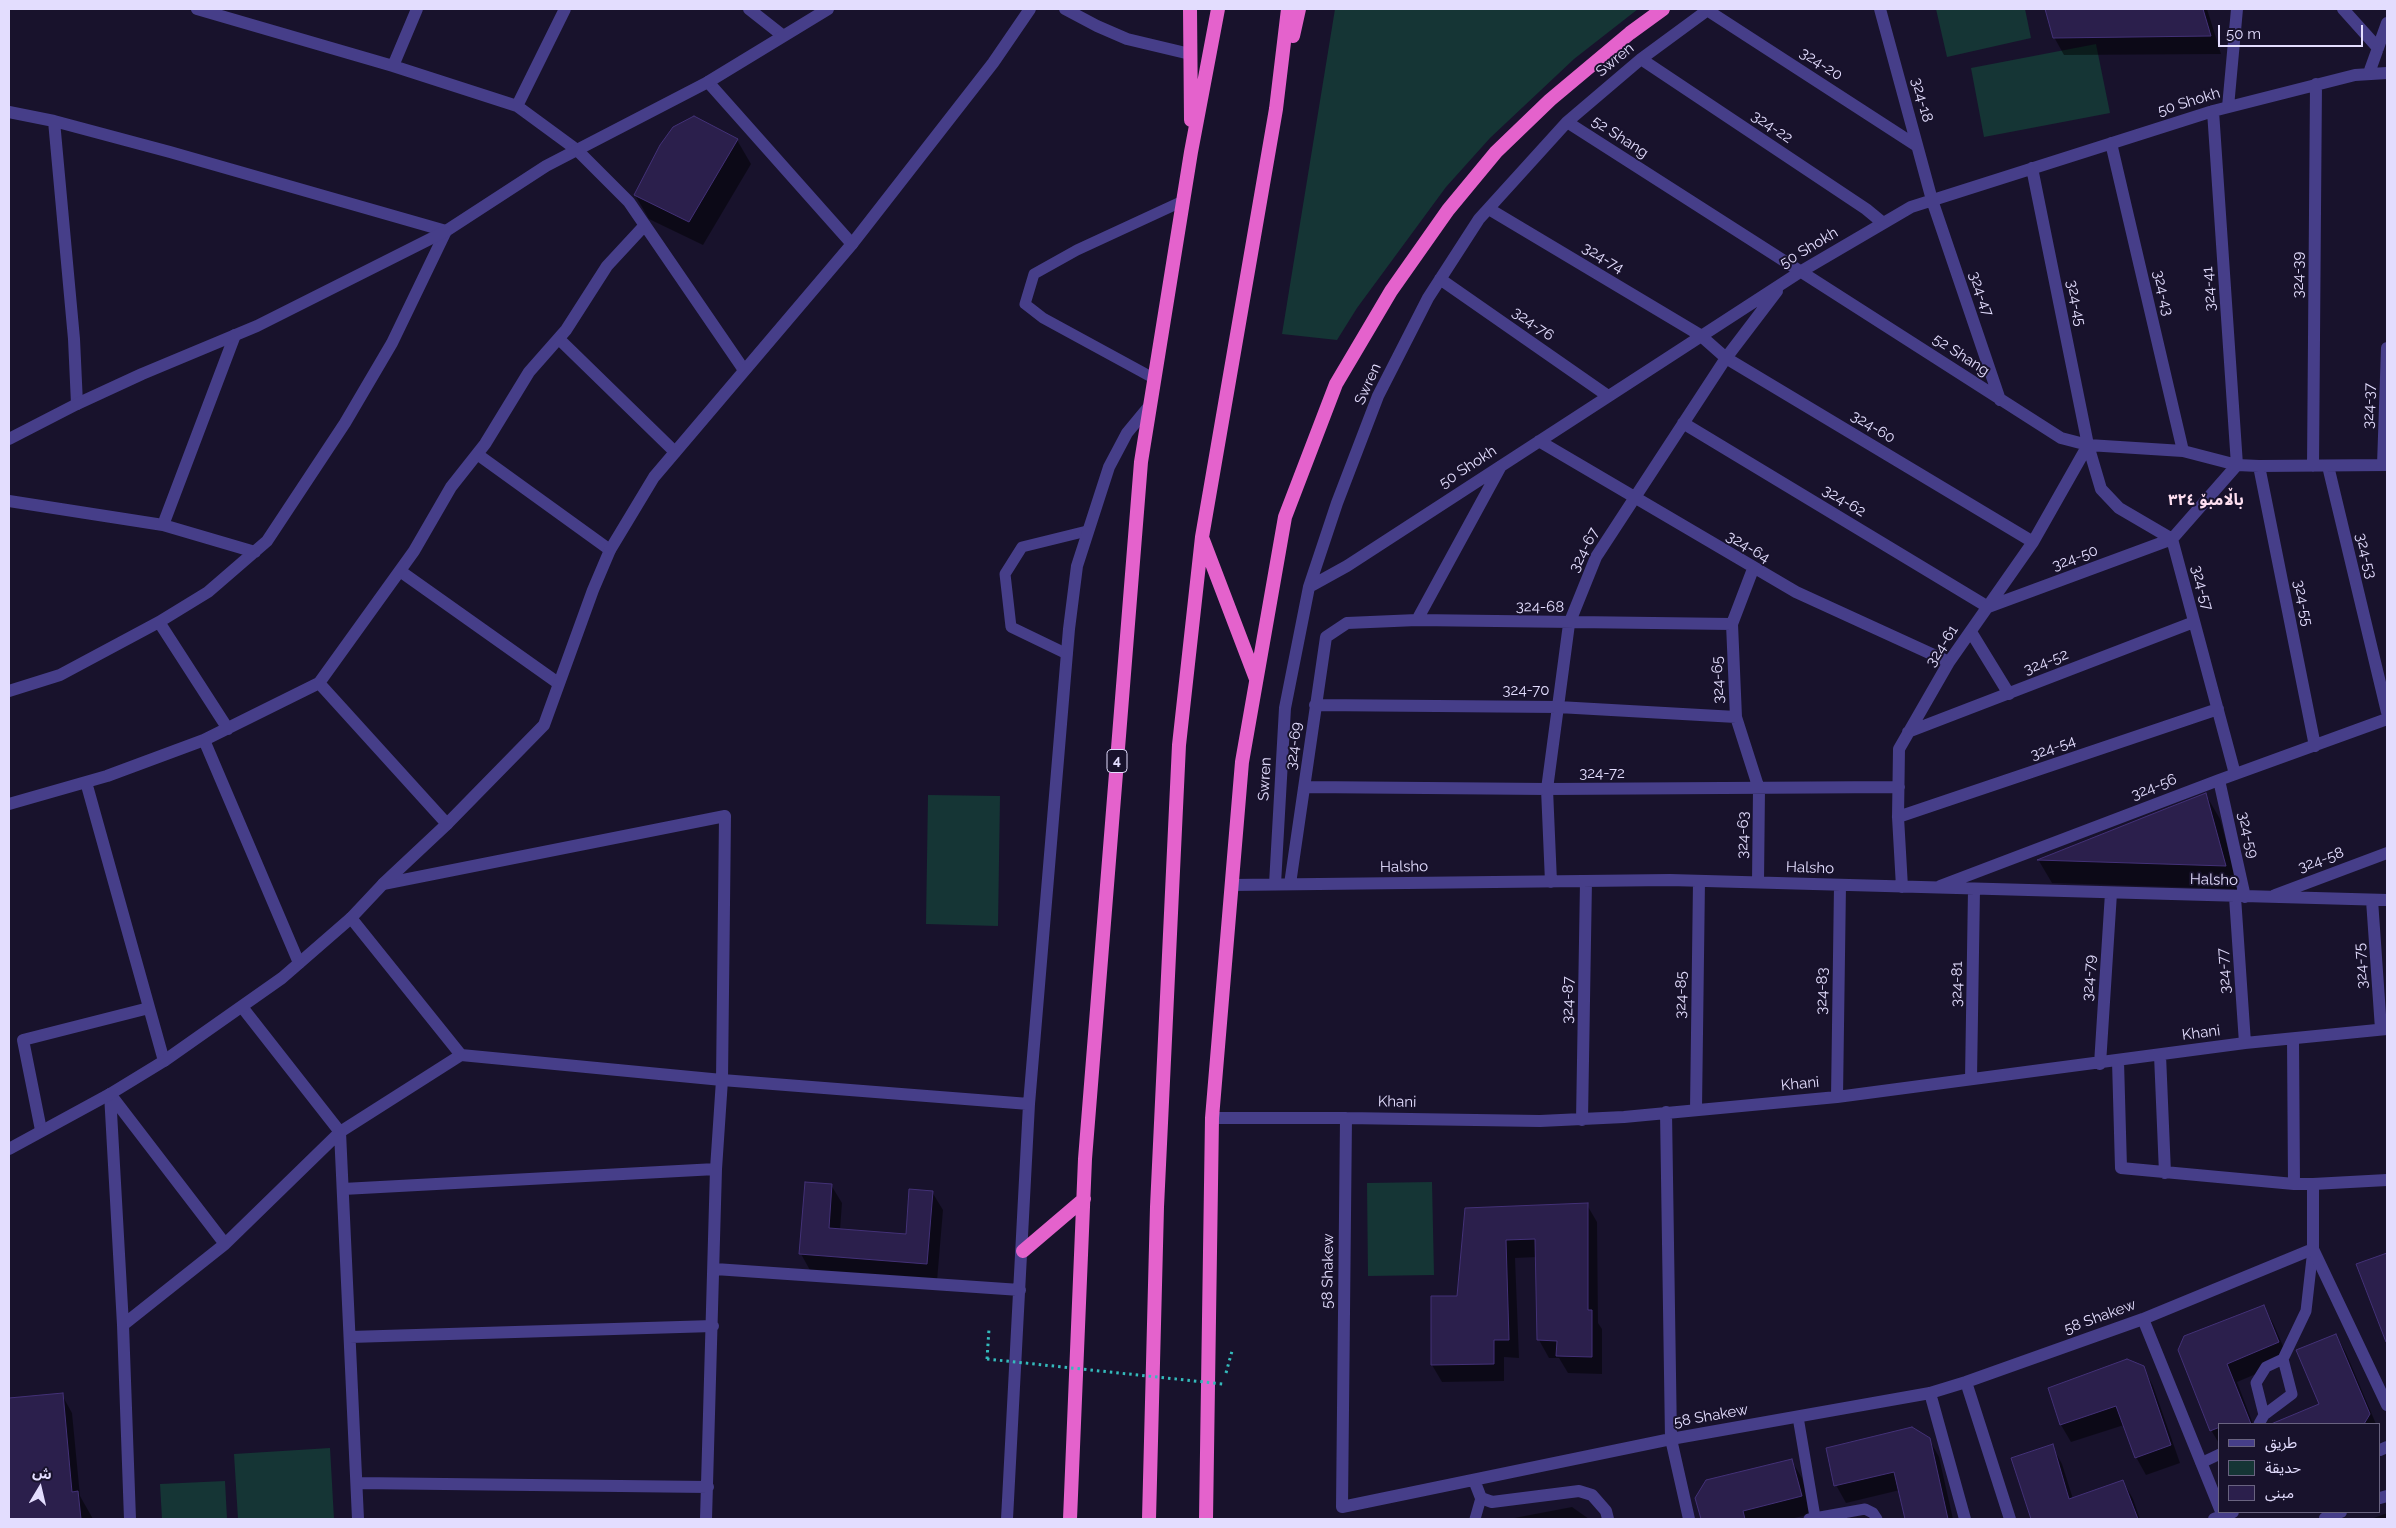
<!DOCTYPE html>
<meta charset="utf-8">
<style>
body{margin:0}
#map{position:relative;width:2396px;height:1528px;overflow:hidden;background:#18122c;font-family:Raleway,"Noto Sans Arabic",sans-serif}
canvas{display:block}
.frame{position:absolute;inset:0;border:10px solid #e3ddfe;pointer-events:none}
.legend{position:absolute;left:2218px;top:1423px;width:162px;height:90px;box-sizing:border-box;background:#18122c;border:1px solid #696380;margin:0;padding:6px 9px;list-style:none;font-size:15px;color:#e3ddfe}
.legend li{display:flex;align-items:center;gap:10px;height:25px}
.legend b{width:25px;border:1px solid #696380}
.north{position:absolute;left:15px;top:1463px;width:50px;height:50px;-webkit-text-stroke:4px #18122c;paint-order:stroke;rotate:9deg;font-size:14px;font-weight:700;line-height:20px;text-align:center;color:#e3ddfe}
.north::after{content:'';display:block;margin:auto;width:18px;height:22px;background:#e3ddfe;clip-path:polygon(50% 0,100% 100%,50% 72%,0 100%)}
.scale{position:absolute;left:2218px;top:25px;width:145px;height:22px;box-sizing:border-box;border:2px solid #e3ddfe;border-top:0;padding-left:6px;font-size:15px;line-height:18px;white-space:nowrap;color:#e3ddfe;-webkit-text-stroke:4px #18122c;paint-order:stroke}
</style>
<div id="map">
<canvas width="2396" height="1528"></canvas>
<div class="frame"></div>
<ul class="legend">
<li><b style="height:6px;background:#463e89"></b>طريق</li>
<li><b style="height:14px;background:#153535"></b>حديقة</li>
<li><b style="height:14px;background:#2b1f4c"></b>مبنى</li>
</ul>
<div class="north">ش</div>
<div class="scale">50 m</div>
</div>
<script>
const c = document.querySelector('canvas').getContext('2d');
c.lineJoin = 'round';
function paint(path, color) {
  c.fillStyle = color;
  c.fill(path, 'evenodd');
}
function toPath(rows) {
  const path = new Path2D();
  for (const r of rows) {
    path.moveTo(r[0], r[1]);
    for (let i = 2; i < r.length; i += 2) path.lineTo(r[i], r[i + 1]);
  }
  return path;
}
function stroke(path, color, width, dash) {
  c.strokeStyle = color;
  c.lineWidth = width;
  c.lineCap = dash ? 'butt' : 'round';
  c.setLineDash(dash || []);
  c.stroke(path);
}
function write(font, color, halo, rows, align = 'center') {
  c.font = font + ' Raleway,"Noto Sans Arabic",sans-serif';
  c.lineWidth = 4;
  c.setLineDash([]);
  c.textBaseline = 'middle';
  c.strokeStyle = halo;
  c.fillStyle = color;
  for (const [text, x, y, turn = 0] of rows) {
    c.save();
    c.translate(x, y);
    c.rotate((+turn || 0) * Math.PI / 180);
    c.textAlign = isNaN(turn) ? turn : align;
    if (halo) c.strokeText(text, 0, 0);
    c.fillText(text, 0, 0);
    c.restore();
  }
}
const green = toPath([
 [1335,9,1638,9,1574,59,1490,138,1446,187,1357,308,1337,340,1282,334],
 [1936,9,2025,9,2031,38,1947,57],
 [2096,44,2110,113,1984,137,1971,68],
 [928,795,1000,796,998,926,926,924],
 [1432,1182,1434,1275,1368,1276,1367,1183],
 [330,1448,334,1519,238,1519,234,1454],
 [225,1481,227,1519,162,1519,160,1484]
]);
const shadow = toPath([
 [2046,9,2207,9,2221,54,2064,55,2054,37],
 [737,140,751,164,703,245,649,219,635,195],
 [2206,795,2220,819,2239,889,2052,883,2039,861],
 [831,1185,842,1203,840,1230,907,1236,932,1192,943,1210,937,1281,811,1272,801,1254],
 [1587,1205,1597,1222,1598,1323,1602,1329,1602,1374,1568,1373,1559,1358,1549,1358,1539,1340,1537,1257,1515,1258,1519,1358,1504,1357,1504,1381,1442,1382,1432,1365,1458,1298,1466,1209],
 [2387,1254,2387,1341,2357,1265],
 [2264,1307,2274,1325,2289,1360,2237,1382,2253,1424,2220,1424,2220,1445,2211,1430,2180,1350],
 [2336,1335,2346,1353,2376,1424,2270,1424,2321,1405],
 [2143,1367,2153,1386,2180,1463,2146,1475,2136,1457,2124,1425,2071,1442,2061,1425],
 [62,1395,72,1413,80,1496,93,1519,9,1519,9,1399],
 [1929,1439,1939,1457,1953,1519,1906,1519,1900,1490,1846,1503,1836,1485],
 [2052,1446,2062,1464,2073,1499,2123,1481,2133,1499,2140,1519,2032,1519,2013,1459],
 [1791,1460,1802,1478,1812,1514,1790,1519,1702,1519,1696,1498],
 [1572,1507,1589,1519,1509,1519],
 [2387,1513,2387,1519,2371,1519]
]);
const building = toPath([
 [2045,9,2203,9,2211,36,2053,38,2045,9],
 [694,116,738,139,689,222,634,195,660,145,673,127,694,116],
 [2206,793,2226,866,2037,860,2170,807,2206,793],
 [805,1182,832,1184,829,1228,906,1234,909,1189,933,1191,927,1264,799,1254,805,1182],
 [1588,1203,1588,1310,1592,1310,1592,1357,1556,1356,1557,1341,1537,1340,1535,1239,1506,1240,1509,1340,1494,1340,1494,1364,1431,1365,1431,1296,1457,1296,1465,1208,1588,1203],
 [2387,1253,2387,1342,2386,1342,2356,1264,2387,1253],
 [2264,1305,2279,1342,2227,1364,2251,1424,2220,1424,2220,1427,2210,1431,2178,1350,2184,1336,2264,1305],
 [2336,1334,2370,1414,2364,1424,2271,1424,2319,1404,2296,1350,2336,1334],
 [2127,1359,2144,1366,2171,1445,2135,1458,2116,1406,2060,1425,2048,1388,2127,1359],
 [63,1393,72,1492,78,1491,81,1519,9,1519,9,1398,63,1393],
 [1912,1427,1930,1438,1948,1519,1905,1519,1894,1472,1834,1486,1826,1448,1912,1427],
 [2053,1444,2069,1499,2123,1480,2138,1519,2031,1519,2011,1458,2053,1444],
 [1792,1459,1802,1496,1743,1511,1745,1519,1701,1519,1695,1498,1706,1480,1792,1459]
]);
const path = toPath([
 [987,1359,989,1329],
 [1226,1373,1232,1351]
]);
const service = toPath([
 [1155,379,1043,318,1025,304,1034,274,1077,250,1183,201],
 [1067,654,1011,627,1005,574,1022,547,1087,531],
 [2264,1415,2292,1394,2283,1359],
 [1798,1417,1815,1517],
 [2259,1424,2264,1415,2256,1383,2266,1367,2283,1359,2306,1311,2313,1249],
 [2201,1463,2220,1454],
 [1475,1519,1481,1498],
 [1809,1519,1865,1509,1873,1513,1877,1519]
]);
const minor = toPath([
 [197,9,393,66,517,106,577,150,629,202,744,370],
 [749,9,782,35],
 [1880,9,1932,200,2000,400],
 [2343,9,2378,48],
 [1707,10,1917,146],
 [1641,59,1866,209,1883,223],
 [393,66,417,9],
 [2369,73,2387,23],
 [708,82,852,244],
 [517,106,565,9],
 [2228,107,2237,9],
 [9,112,54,121,170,152,446,231,392,343,345,423,267,541,208,592,159,622,60,675,9,691],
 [54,121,74,339,77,404],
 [1567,122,2061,438,2088,445,2183,451,2237,465,2259,466,2387,465],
 [2111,143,2183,451],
 [2032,168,2088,445,2101,489,2119,508,2172,539,2235,774],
 [1489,209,1700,335,1726,358,2033,542],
 [1440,279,1608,396],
 [559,339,675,452],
 [1683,423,1988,607,2172,539,2237,465,2213,111],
 [1539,441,1796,592,1949,662],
 [477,454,610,550],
 [2383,465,2387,348],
 [2259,466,2315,746],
 [2313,466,2316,84],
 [2328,466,2387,712],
 [9,501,163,525,255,552],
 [163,525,235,335],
 [1753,569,1732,624,1736,717,1759,789,1758,882],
 [400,571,558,683],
 [1309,587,1347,566,1800,272,1911,207,2213,111,2355,75,2387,73],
 [1417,620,1501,466],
 [159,622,228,729],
 [1971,632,2009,694],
 [319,683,447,824],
 [1315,705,1558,707,1736,717],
 [1908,732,2194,622],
 [204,740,299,963],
 [2219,780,2245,897],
 [86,782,164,1061],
 [1305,787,1547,789,1899,787],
 [9,804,107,776,204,740,319,683,414,551,451,487,485,444,529,372,566,330,607,266,645,225],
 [1898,817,2218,709],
 [1551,882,1547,789,1569,624,1596,557,1726,358,1777,291],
 [383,884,725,816,722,1080,716,1169,706,1519],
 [1275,884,1285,708,1309,587,1337,503,1378,396,1428,298,1479,219,1567,122,1641,59,1709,9],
 [1290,884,1326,637,1347,623,1417,620,1732,624],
 [1231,885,1670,880,2387,900],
 [1940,886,2219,780,2387,719],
 [1902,887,1898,817,1899,749,1949,662,2033,542,2088,445],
 [2275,895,2387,853],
 [2235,897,2245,1043],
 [2372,900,2381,1029],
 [351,918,461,1055],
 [242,1007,340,1132,358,1519],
 [2293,1039,2294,1184],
 [2160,1055,2165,1173],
 [2118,1061,2121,1168,2294,1184,2313,1184],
 [2100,1064,2111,893],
 [1971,1079,1974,889],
 [110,1094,123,1325,130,1519],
 [110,1094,225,1244],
 [1837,1097,1840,885],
 [1696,1109,1699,881],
 [1666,1112,1671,1439,1689,1519],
 [1212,1118,1346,1118,1540,1121,1624,1117,1837,1097,2245,1043,2387,1029],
 [1346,1118,1342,1507,1671,1439,1930,1393,1966,1382,2143,1319,2313,1249,2313,1184,2387,1180],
 [1582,1120,1586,881],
 [41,1130,23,1040,149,1008],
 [343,1189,716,1169],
 [2313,1249,2387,1405],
 [715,1269,1020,1290],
 [2143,1319,2220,1509],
 [123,1325,225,1244,340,1132,461,1055,722,1080,1029,1104],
 [350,1337,713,1326],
 [1966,1382,2010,1519],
 [1930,1393,1965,1519],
 [2380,1450,2387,1447],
 [1474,1480,1481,1498,1492,1502,1579,1491,1592,1495,1606,1511,1608,1519],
 [357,1483,708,1487],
 [2380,1498,2387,1496],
 [1007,1519,1029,1104,1069,629,1077,566,1109,467,1127,433,1151,404],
 [2214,1519,2233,1512],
 [2325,1519,2325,1518,2341,1512]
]);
const tertiary = toPath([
 [1065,9,1097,26,1127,39,1190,54],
 [9,439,77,404,142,374,257,326,446,231,546,166,708,82,828,9],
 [9,1149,110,1094,164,1061,282,978,351,918,383,884,447,824,544,725,593,590,610,550,654,477,852,244,993,63,1030,9]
]);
const trunk = toPath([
 [1190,9,1191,120],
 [1293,36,1299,9],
 [1203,540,1256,679],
 [1023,1251,1084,1199],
 [1070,1519,1085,1159,1141,462,1191,152,1218,9],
 [1149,1519,1157,1207,1179,745,1202,537,1276,109,1288,9],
 [1206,1519,1212,1118,1242,762,1285,517,1336,384,1391,291,1448,210,1496,152,1550,100,1630,33,1663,9]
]);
const pathBridge = toPath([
 [987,1359,1223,1384]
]);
const shields = [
 [1117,761,20]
];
const shieldNames = [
 ["4",1117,761]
];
const streetNames = [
 ["Swren",1615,60,-39],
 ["324-20",1821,64,33],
 ["324-18",1922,100,75],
 ["50 Shokh",2189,102,-17],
 ["324-22",1772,127,34],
 ["52 Shang",1620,137,33],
 ["50 Shokh",1809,248,-31],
 ["324-74",1603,258,31],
 ["324-39",2298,275,-90],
 ["324-41",2209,289,-94],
 ["324-43",2163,293,77],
 ["324-47",1981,294,71],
 ["324-45",2076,303,79],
 ["324-76",1533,324,35],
 ["52 Shang",1961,355,33],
 ["Swren",1368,384,-66],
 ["324-37",2369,406,-88],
 ["324-60",1873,427,31],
 ["50 Shokh",1468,467,-33],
 ["324-62",1844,501,31],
 ["324-64",1748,547,31],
 ["324-67",1584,550,-63],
 ["324-53",2366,556,76],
 ["324-50",2075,558,-20],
 ["324-57",2202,588,75],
 ["324-55",2303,603,79],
 ["324-68",1540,607,1],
 ["324-61",1942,646,-57],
 ["324-52",2046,662,-21],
 ["324-65",1718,680,-92],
 ["324-70",1526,690],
 ["324-69",1294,746,-83],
 ["324-54",2053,748,-19],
 ["324-72",1602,773],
 ["Swren",1265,779,-87],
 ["324-56",2154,787,-21],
 ["324-63",1743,835,-89],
 ["324-59",2248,835,77],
 ["324-58",2321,860,-20],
 ["Halsho",1404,867,-1],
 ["Halsho",1810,868,2],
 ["Halsho",2214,880,1],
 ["324-75",2361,966,-94],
 ["324-77",2224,971,-94],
 ["324-79",2089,978,-86],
 ["324-81",1957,984,-89],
 ["324-83",1822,991,-89],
 ["324-85",1681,995,-89],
 ["324-87",1568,1000,-89],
 ["Khani",2201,1033,-7],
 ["Khani",1800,1084,-5],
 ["Khani",1397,1102,1],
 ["58 Shakew",1328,1271,-89],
 ["58 Shakew",2100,1317,-20],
 ["58 Shakew",1711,1416,-10]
];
const neighbourhoodNames = [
 ["باڵامبۆ ٣٢٤",2206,500]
];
paint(green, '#153535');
paint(shadow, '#0007');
paint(building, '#2b1f4c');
stroke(building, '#433177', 1);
stroke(path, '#34bbbc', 3, [2.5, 4]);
stroke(service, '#463e89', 11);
stroke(minor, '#463e89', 12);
stroke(tertiary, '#463e89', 12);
stroke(trunk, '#e462cc', 14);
stroke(pathBridge, '#34bbbc', 3, [2.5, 4]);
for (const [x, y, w] of shields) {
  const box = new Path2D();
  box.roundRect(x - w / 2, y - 11.5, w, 23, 4);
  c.fillStyle = '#18122c';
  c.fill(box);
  stroke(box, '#e3ddfe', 1);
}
write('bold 14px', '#e3ddfe', null, shieldNames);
write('15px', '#e3ddfe', '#18122c', streetNames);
write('bold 16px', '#fedff1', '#18122c', neighbourhoodNames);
</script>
